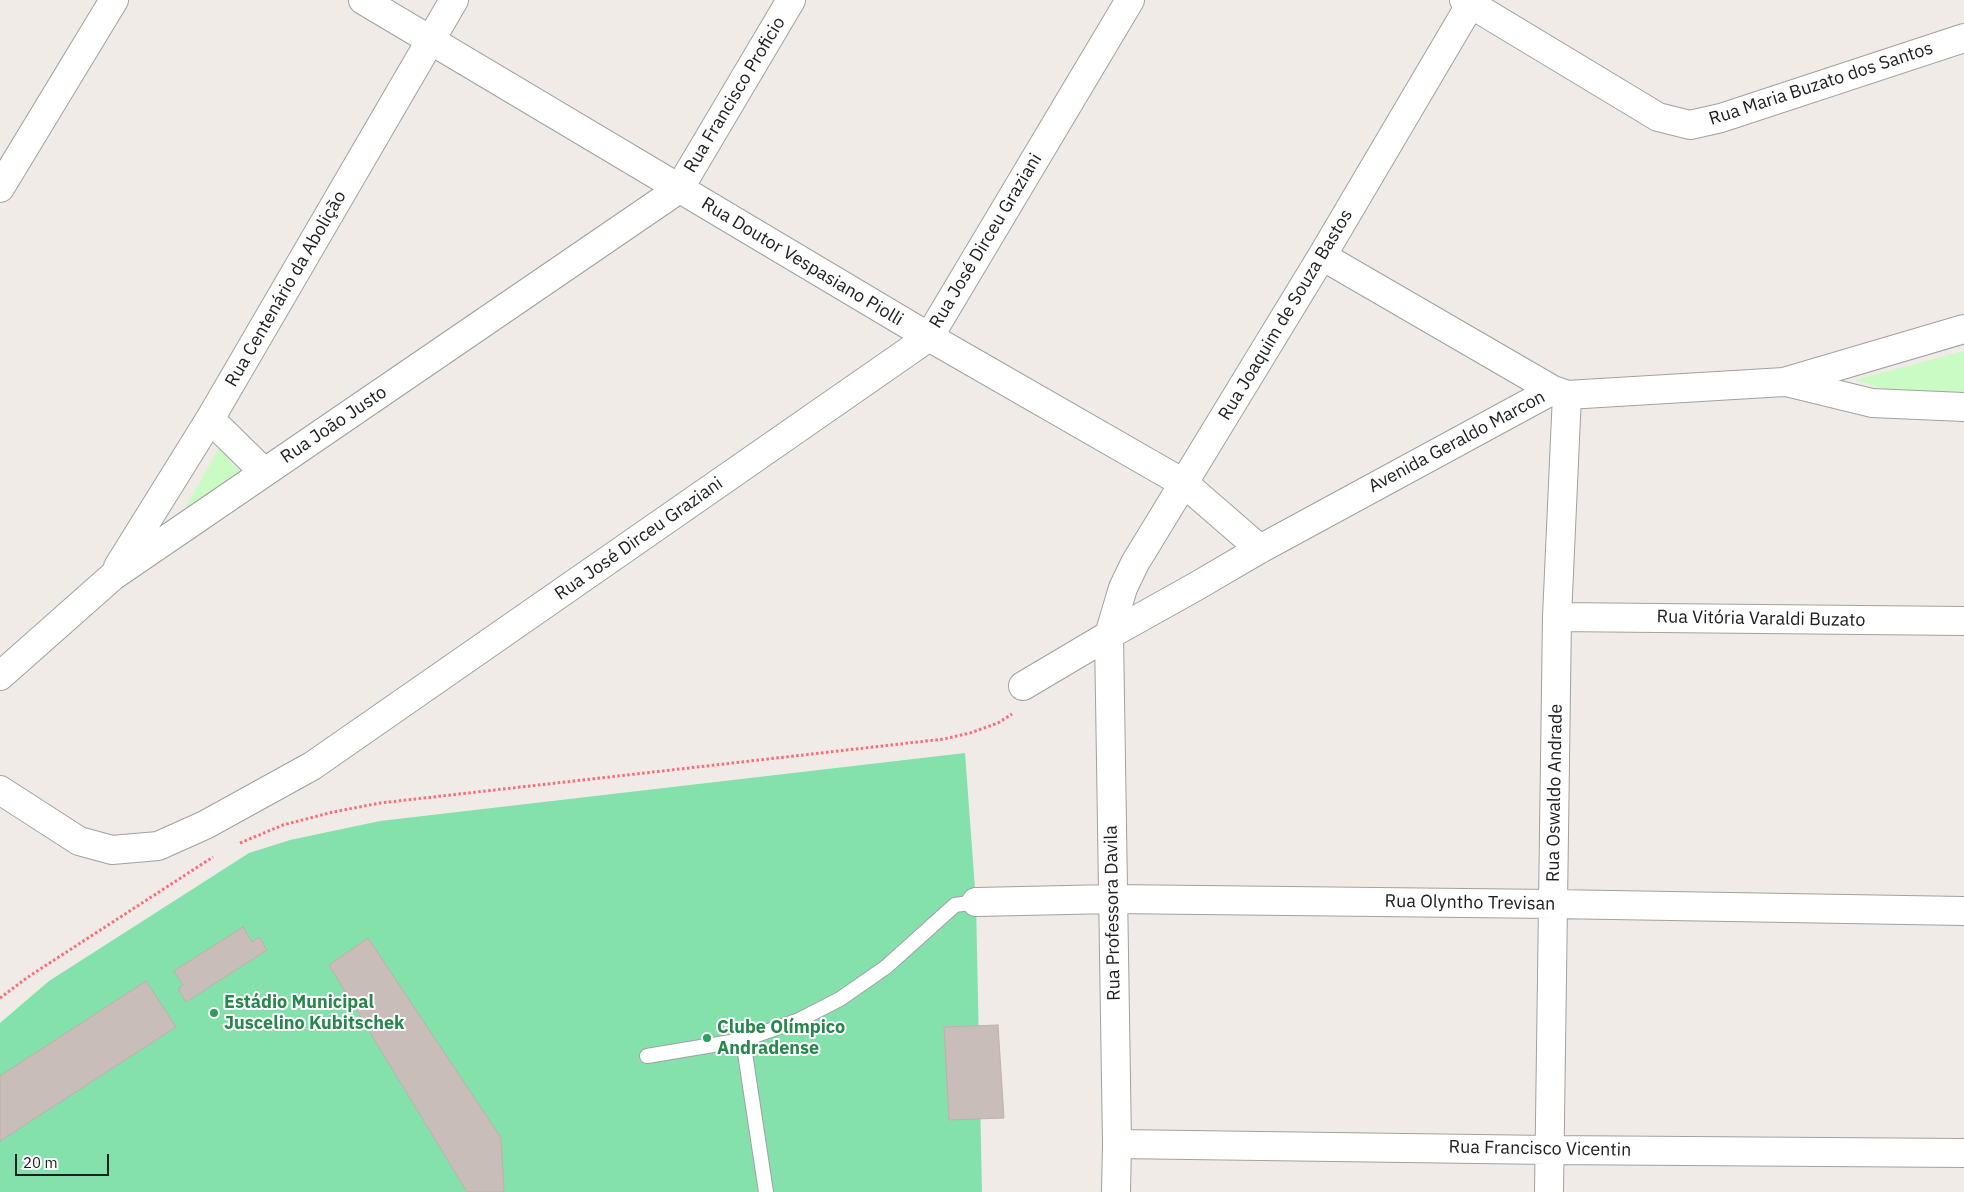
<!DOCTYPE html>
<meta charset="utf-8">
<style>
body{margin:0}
#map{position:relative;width:1964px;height:1192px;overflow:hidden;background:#f1ebe7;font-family:"IBM Plex Sans",sans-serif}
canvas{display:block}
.scale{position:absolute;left:15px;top:1154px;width:94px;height:22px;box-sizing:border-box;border:2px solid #202020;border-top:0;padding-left:6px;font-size:15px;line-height:18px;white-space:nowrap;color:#202020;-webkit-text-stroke:4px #fff;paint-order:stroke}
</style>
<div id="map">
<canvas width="1964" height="1192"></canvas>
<div class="scale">20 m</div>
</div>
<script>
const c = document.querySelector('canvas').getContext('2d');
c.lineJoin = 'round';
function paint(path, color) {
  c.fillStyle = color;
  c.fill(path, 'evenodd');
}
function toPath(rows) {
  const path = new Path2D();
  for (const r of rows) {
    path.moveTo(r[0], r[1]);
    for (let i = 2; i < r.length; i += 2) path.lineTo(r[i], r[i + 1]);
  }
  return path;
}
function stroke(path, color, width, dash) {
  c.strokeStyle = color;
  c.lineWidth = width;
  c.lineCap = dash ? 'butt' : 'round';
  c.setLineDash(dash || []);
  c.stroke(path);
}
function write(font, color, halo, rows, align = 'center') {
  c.font = font + ' "IBM Plex Sans",sans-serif';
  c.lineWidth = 4;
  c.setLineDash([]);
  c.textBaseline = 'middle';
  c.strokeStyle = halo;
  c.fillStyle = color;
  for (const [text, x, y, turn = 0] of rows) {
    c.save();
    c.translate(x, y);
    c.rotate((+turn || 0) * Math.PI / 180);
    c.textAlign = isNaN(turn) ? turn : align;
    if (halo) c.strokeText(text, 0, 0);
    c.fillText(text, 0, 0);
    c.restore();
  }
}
const park = toPath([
 [1964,351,1964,392,1885,389,1855,380],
 [219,448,241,473,184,510]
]);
const pitch = toPath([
 [965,753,976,902,982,1192,0,1192,0,1023,49,981,249,853,290,840,380,821]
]);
const building = toPath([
 [243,927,252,942,259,937,267,950,186,1002,178,989,183,985,174,971,243,927],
 [368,938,501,1138,504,1192,467,1192,329,965,368,938],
 [146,981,176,1027,0,1141,0,1076,146,981],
 [998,1025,1004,1118,949,1120,944,1027,998,1025]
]);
const path = toPath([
 [240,843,283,825,333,812,380,803,944,739,970,733,998,723,1012,714],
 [0,998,28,977,213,857]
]);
const service = toPath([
 [743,1040,766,1192],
 [647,1056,743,1040,799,1020,840,999,886,967,955,905,976,902]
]);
const minor = toPath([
 [363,0,929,337,1185,484,1260,549],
 [1464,0,1658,117,1690,125,1721,118,1964,38],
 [0,188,114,0],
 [1322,256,1553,390],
 [1786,382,1872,403,1964,407],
 [210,419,264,472],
 [118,567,210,419,454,0],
 [1557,617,1964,621],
 [0,676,113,576,679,189,791,0],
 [1023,686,1109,635,1195,587,1260,549,1553,390,1567,395,1784,382,1964,329],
 [0,790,79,841,112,850,158,846,205,825,312,766,929,337,1130,0],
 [976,902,1112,899,1553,904,1964,911],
 [1117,1144,1549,1150,1964,1153],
 [1116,1192,1117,1144,1109,635,1123,588,1135,563,1322,256,1473,0],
 [1549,1192,1557,617,1567,395]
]);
const markers = [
 [214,1013,5,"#2e9e5b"],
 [707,1038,5,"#2e9e5b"]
];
const streetNames = [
 ["Rua Maria Buzato dos Santos",1821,84,-18],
 ["Rua Francisco Proficio",735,95,-59],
 ["Rua José Dirceu Graziani",986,241,-59],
 ["Rua Doutor Vespasiano Piolli",802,262,31],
 ["Rua Centenário da Abolição",286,289,-60],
 ["Rua Joaquim de Souza Bastos",1286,315,-59],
 ["Rua João Justo",334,425,-34],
 ["Avenida Geraldo Marcon",1457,442,-28],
 ["Rua José Dirceu Graziani",639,539,-35],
 ["Rua Vitória Varaldi Buzato",1761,619,1],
 ["Rua Oswaldo Andrade",1555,793,-89],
 ["Rua Olyntho Trevisan",1470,903,1],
 ["Rua Professora Davila",1113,913,-91],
 ["Rua Francisco Vicentin",1540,1149,1]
];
const leisureNames = [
 ["Estádio Municipal",224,1003],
 ["Juscelino Kubitschek",224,1024],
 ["Clube Olímpico",717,1028],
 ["Andradense",717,1049]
];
paint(park, '#cafbc4');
paint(pitch, '#84e1ab');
paint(building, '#c9bdba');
stroke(building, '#c3afa8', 1);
stroke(service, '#a1a1a1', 16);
stroke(minor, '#a1a1a1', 30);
stroke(path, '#fc6c79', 3, [2.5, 2.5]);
stroke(service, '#fff', 14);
stroke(minor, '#fff', 28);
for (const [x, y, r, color] of markers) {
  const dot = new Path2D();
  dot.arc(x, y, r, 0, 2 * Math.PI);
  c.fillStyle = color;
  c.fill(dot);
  stroke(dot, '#fff', 2);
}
write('18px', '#202020', '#fff', streetNames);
write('bold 18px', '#27864d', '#fff', leisureNames, 'left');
</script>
